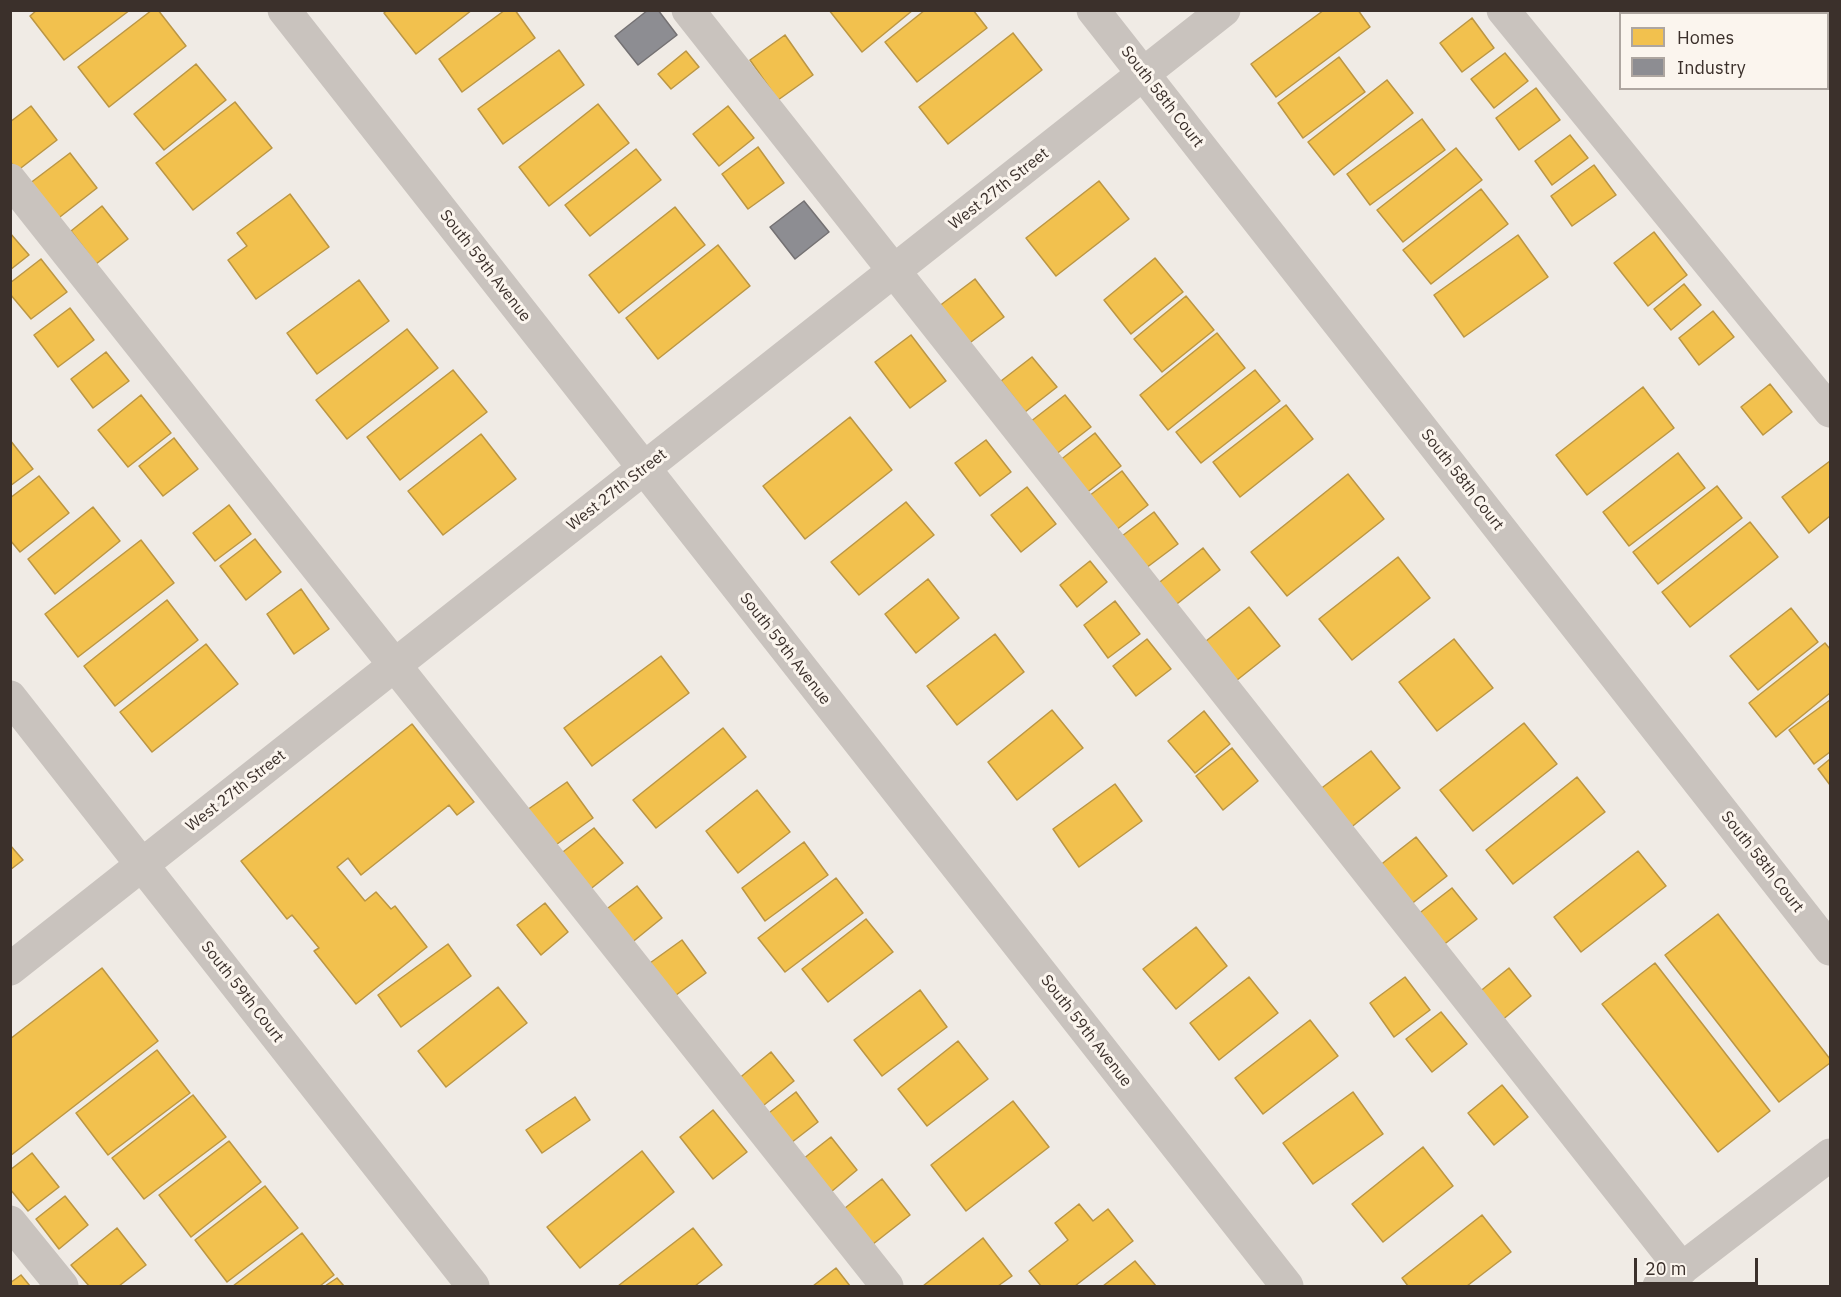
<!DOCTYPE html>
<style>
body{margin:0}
#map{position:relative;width:1841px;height:1297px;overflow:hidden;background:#f0ebe5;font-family:"IBM Plex Sans",sans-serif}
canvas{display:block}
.frame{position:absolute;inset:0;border:12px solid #3b302b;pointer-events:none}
.legend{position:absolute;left:1619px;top:12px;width:210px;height:78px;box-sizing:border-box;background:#fbf5ee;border:2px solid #aea6a0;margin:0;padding:8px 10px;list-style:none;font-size:18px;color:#3b302b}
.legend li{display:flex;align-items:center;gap:12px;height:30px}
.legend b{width:30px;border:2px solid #aea6a0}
.scale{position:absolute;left:1634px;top:1258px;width:124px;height:27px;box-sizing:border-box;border:3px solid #3b302b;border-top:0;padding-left:8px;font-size:18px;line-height:21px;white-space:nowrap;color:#3b302b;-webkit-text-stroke:4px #fbf5ee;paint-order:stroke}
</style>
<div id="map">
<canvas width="1841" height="1297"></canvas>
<div class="frame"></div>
<ul class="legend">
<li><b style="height:16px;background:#f2c14e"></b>Homes</li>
<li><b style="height:16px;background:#8d8d92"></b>Industry</li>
</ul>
<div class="scale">20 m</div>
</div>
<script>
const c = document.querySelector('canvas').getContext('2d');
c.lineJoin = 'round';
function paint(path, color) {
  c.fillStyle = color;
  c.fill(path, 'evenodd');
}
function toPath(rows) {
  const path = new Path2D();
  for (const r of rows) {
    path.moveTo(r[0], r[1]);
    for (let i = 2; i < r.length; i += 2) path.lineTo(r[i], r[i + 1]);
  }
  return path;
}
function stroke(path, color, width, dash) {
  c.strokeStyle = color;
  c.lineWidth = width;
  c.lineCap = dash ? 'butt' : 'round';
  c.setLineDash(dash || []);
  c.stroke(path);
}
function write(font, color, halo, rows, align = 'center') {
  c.font = font + ' "IBM Plex Sans",sans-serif';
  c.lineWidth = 6;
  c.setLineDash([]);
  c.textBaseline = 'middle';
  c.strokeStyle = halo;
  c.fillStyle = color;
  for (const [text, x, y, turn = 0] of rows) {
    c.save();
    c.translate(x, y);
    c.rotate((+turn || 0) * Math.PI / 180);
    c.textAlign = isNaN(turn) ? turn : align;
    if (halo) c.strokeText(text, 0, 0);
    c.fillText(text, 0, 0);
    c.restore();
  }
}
const homes = toPath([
 [37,10,130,10,64,60,30,16,37,10],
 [152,10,158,10,186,46,109,107,78,67,152,10],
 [387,10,472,10,416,54,384,13,387,10],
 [505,10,515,10,535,38,462,92,439,59,505,10],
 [829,10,913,10,862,52,829,10],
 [925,10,973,10,987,28,917,82,885,42,925,10],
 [1324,10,1358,10,1370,27,1276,97,1251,64,1324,10],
 [1472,18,1494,48,1462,72,1440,43,1472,18],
 [1013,33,1042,70,948,144,919,107,1013,33],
 [785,35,813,75,778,100,750,60,785,35],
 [559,50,584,85,503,144,478,109,559,50],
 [686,51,699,67,671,89,658,74,686,51],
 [1505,53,1528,81,1494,108,1471,79,1505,53],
 [1339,57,1365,92,1303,138,1278,103,1339,57],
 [196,64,226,100,164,150,134,114,196,64],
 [1387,80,1413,113,1334,175,1308,142,1387,80],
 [1536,88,1560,120,1519,150,1496,118,1536,88],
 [235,102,272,148,193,210,156,163,235,102],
 [598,104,629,143,549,206,519,167,598,104],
 [31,106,57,140,17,171,10,161,10,122,31,106],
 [728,106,754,138,719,166,693,134,728,106],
 [1422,119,1445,150,1370,205,1347,174,1422,119],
 [1570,135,1588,158,1552,185,1535,161,1570,135],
 [758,147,784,183,748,209,722,174,758,147],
 [1456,148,1482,180,1403,242,1377,210,1456,148],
 [636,149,661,180,590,236,565,205,636,149],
 [70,153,97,188,56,220,29,184,70,153],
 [1594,165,1616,195,1572,226,1551,196,1594,165],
 [1099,181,1129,219,1056,276,1026,238,1099,181],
 [1481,189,1508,224,1431,284,1403,250,1481,189],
 [290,194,329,247,256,299,228,260,247,246,237,233,290,194],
 [102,206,128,239,96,264,71,231,102,206],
 [675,207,705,245,619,313,589,275,675,207],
 [1654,232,1687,275,1648,306,1614,263,1654,232],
 [10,233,29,255,10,270,10,233],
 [1518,235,1548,277,1464,337,1434,295,1518,235],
 [718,245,750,286,658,359,626,318,718,245],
 [1155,258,1183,292,1131,334,1104,300,1155,258],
 [41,259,67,292,31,319,10,294,10,283,41,259],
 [975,279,1004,317,963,348,934,310,975,279],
 [359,280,389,321,317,374,287,333,359,280],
 [1684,284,1701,305,1671,330,1654,309,1684,284],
 [1186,296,1214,330,1162,372,1134,339,1186,296],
 [70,308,94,340,58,367,34,335,70,308],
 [1713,311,1734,337,1699,365,1679,338,1713,311],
 [407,329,438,368,347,439,316,400,407,329],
 [1217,333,1245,368,1168,430,1140,395,1217,333],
 [911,335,946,381,910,408,875,362,911,335],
 [106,352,129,381,93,408,71,379,106,352],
 [1032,357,1057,387,1025,412,1001,381,1032,357],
 [453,370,487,412,400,480,367,437,453,370],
 [1255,370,1280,401,1201,463,1176,432,1255,370],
 [1770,384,1792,412,1763,435,1741,407,1770,384],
 [1643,387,1674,428,1587,495,1556,455,1643,387],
 [141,395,171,433,128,467,98,430,141,395],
 [1065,395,1091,427,1055,455,1030,422,1065,395],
 [1286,405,1313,439,1240,497,1213,462,1286,405],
 [850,417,892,470,805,539,763,486,850,417],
 [1095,433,1121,466,1085,494,1059,461,1095,433],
 [481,434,516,479,443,535,408,491,481,434],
 [174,438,198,469,163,496,139,466,174,438],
 [10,440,33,469,10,486,10,440],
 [986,440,1011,472,980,496,955,463,986,440],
 [1678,453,1705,488,1629,546,1603,512,1678,453],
 [1830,461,1830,516,1809,533,1782,497,1830,461],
 [1122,471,1148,505,1111,534,1085,499,1122,471],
 [1348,474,1384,519,1287,596,1251,552,1348,474],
 [39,476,69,513,20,552,10,540,10,498,39,476],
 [1717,486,1742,518,1658,584,1633,552,1717,486],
 [1027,487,1056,524,1021,552,991,515,1027,487],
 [906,502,934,535,859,595,831,562,906,502],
 [229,505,251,534,215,561,193,533,229,505],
 [93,507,120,541,55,594,28,559,93,507],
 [1154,512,1178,544,1142,571,1118,539,1154,512],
 [1750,522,1778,557,1690,627,1662,592,1750,522],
 [255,539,281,572,246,600,220,566,255,539],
 [141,540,174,583,78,657,45,614,141,540],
 [1203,548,1220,570,1173,607,1156,585,1203,548],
 [1398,557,1430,598,1352,660,1319,619,1398,557],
 [1090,561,1107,582,1077,607,1060,585,1090,561],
 [928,579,959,618,916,653,885,614,928,579],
 [301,589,329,629,294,654,267,614,301,589],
 [167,600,198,640,115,706,84,666,167,600],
 [1115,601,1140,634,1108,658,1084,625,1115,601],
 [1249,607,1280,646,1232,684,1201,645,1249,607],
 [1791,608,1818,642,1758,690,1730,656,1791,608],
 [995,634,1024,672,957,725,927,686,995,634],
 [1147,639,1171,669,1136,696,1113,666,1147,639],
 [1454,639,1493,688,1437,731,1399,682,1454,639],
 [1825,643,1830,649,1830,693,1776,737,1749,703,1825,643],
 [206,644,238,684,152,752,120,712,206,644],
 [661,656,689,693,592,766,564,728,661,656],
 [1830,700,1830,752,1814,764,1789,730,1830,700],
 [1052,710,1083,748,1017,800,988,762,1052,710],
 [1204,711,1230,744,1195,773,1168,741,1204,711],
 [1524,723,1557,764,1473,831,1440,790,1524,723],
 [412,724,474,802,457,815,449,805,361,875,348,858,337,867,365,901,376,892,391,909,395,906,427,947,356,1004,314,951,319,948,292,915,287,919,241,861,412,724],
 [723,728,746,757,656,828,633,800,723,728],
 [1232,748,1258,781,1223,810,1196,776,1232,748],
 [1371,751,1400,788,1349,829,1319,790,1371,751],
 [1830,759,1830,785,1818,769,1830,759],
 [1577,777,1605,812,1513,884,1486,850,1577,777],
 [567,782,593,818,553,847,527,810,567,782],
 [1115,784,1142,821,1079,867,1053,829,1115,784],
 [757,790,790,832,738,873,706,831,757,790],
 [594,828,623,863,588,891,559,855,594,828],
 [1416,837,1447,876,1405,909,1374,870,1416,837],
 [804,842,828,875,765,921,742,888,804,842],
 [10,845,23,860,10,870,10,845],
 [1638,851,1666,886,1581,952,1554,917,1638,851],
 [836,878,863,913,785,972,758,938,836,878],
 [637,886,662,918,630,944,604,911,637,886],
 [1452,888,1477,919,1442,946,1417,915,1452,888],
 [545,903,568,932,541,955,517,925,545,903],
 [1718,914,1830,1059,1830,1063,1779,1102,1665,955,1718,914],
 [866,919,893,952,828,1002,802,969,866,919],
 [1196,927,1227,966,1176,1009,1143,969,1196,927],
 [682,940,706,973,668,1001,643,968,682,940],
 [448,944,471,976,401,1027,378,995,448,944],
 [1655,963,1770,1111,1718,1152,1602,1004,1655,963],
 [102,968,158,1041,10,1156,10,1039,102,968],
 [1509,968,1531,996,1501,1021,1478,993,1509,968],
 [1249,977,1278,1013,1219,1060,1190,1023,1249,977],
 [1405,977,1430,1010,1394,1037,1370,1003,1405,977],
 [498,987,527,1023,446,1087,418,1051,498,987],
 [920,990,947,1027,882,1076,854,1040,920,990],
 [1441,1012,1467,1044,1432,1072,1406,1039,1441,1012],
 [1310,1020,1338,1056,1263,1114,1235,1078,1310,1020],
 [958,1041,988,1079,927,1126,898,1089,958,1041],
 [157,1050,190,1093,108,1155,76,1113,157,1050],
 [771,1052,794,1081,759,1109,737,1080,771,1052],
 [1502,1085,1528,1117,1494,1145,1468,1113,1502,1085],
 [796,1092,818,1122,787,1146,765,1116,796,1092],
 [1353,1092,1383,1134,1313,1184,1283,1143,1353,1092],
 [193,1095,226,1137,144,1199,112,1158,193,1095],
 [575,1097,590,1120,542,1153,526,1130,575,1097],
 [1013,1101,1049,1147,966,1211,931,1165,1013,1101],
 [713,1110,747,1152,713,1179,680,1137,713,1110],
 [831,1137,857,1170,825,1197,798,1163,831,1137],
 [229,1141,261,1182,191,1237,159,1195,229,1141],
 [1423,1147,1453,1186,1383,1242,1352,1204,1423,1147],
 [642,1151,674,1192,580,1268,547,1227,642,1151],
 [32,1153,59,1187,28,1211,10,1189,10,1170,32,1153],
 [882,1179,910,1215,868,1248,840,1212,882,1179],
 [265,1186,298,1228,227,1282,195,1240,265,1186],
 [65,1196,88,1225,59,1249,36,1219,65,1196],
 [1079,1204,1093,1221,1108,1209,1133,1241,1075,1286,1041,1286,1029,1271,1068,1240,1055,1223,1079,1204],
 [1482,1215,1511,1252,1467,1286,1408,1286,1402,1278,1482,1215],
 [117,1228,146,1265,119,1286,89,1286,71,1265,117,1228],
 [693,1228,722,1265,695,1286,618,1286,693,1228],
 [302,1233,334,1275,320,1286,233,1286,302,1233],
 [983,1238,1012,1276,998,1286,923,1286,983,1238],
 [1135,1261,1156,1286,1103,1286,1135,1261],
 [836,1268,850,1286,813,1286,836,1268],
 [21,1275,30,1286,10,1286,10,1283,21,1275],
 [337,1278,344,1286,325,1286,337,1278]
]);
const industry = toPath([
 [648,10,658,10,677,35,638,65,615,36,648,10],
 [804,201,829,232,795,259,770,227,804,201]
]);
const minor = toPath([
 [284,10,1287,1286],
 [688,10,1682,1269],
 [1093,10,1830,949],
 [1503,10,1830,411],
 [1796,10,1798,14],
 [1828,50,1830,54],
 [10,180,887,1286],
 [10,697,473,1286],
 [10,969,1224,10],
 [10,1222,62,1286],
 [1659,1286,1830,1155]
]);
const streetNames = [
 ["South 58th Court",1162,97,52],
 ["West 27th Street",999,189,-38],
 ["South 59th Avenue",485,266,52],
 ["South 58th Court",1462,480,52],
 ["West 27th Street",617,490,-38],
 ["South 59th Avenue",785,649,52],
 ["West 27th Street",236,791,-38],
 ["South 58th Court",1762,862,52],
 ["South 59th Court",242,992,52],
 ["South 59th Avenue",1086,1031,52]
];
paint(homes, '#f2c14e');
stroke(homes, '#bb9644', 1.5);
paint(industry, '#8d8d92');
stroke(industry, '#747173', 1.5);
stroke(minor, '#c9c3be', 33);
write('16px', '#3b302b', '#fbf5ee', streetNames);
</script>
